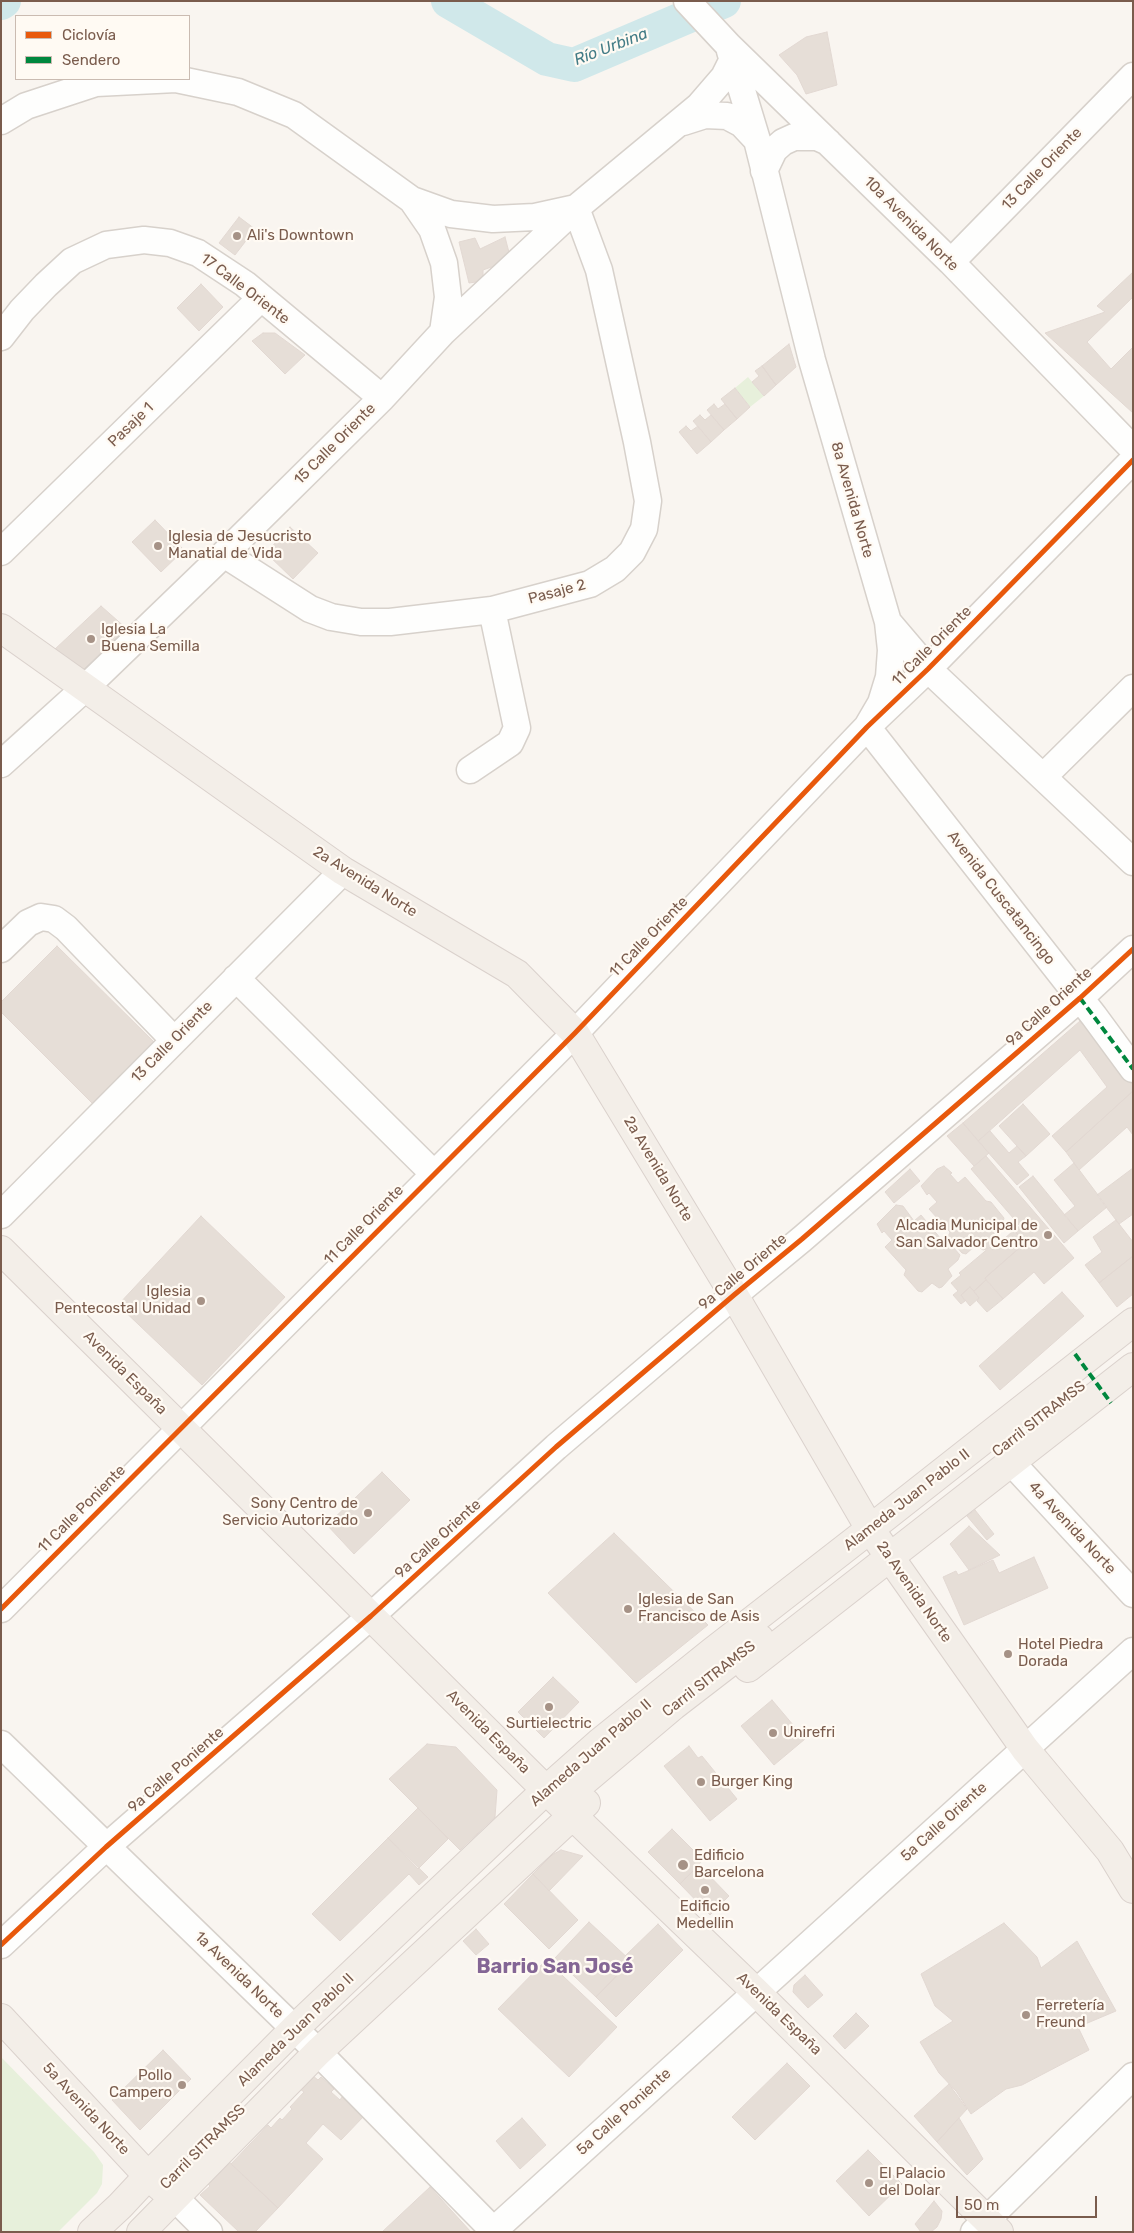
<!DOCTYPE html>
<meta charset="utf-8">
<style>
body{margin:0}
#map{position:relative;width:1134px;height:2233px;overflow:hidden;background:#f9f5f0;font-family:Rubik,sans-serif}
canvas{display:block}
.frame{position:absolute;inset:0;border:2px solid #7a5c4d;pointer-events:none}
.legend{position:absolute;left:15px;top:15px;width:175px;height:65px;box-sizing:border-box;background:#fffaf3;border:1px solid #cabbb1;margin:0;padding:6px 9px;list-style:none;font-size:15px;color:#7a5c4d}
.legend li{display:flex;align-items:center;gap:10px;height:25px}
.legend b{width:25px;border:1px solid #cabbb1}
.scale{position:absolute;left:956px;top:2196px;width:141px;height:22px;box-sizing:border-box;border:2px solid #7a5c4d;border-top:0;padding-left:6px;font-size:15px;line-height:18px;white-space:nowrap;color:#7a5c4d;-webkit-text-stroke:4px #fffaf3;paint-order:stroke}
</style>
<div id="map">
<canvas width="1134" height="2233"></canvas>
<div class="frame"></div>
<ul class="legend">
<li><b style="height:6px;background:#e8590c"></b>Ciclovía</li>
<li><b style="height:6px;background:#00873e"></b>Sendero</li>
</ul>
<div class="scale">50 m</div>
</div>
<script>
const c = document.querySelector('canvas').getContext('2d');
c.lineJoin = 'round';
function paint(path, color) {
  c.fillStyle = color;
  c.fill(path, 'evenodd');
}
function toPath(rows) {
  const path = new Path2D();
  for (const r of rows) {
    path.moveTo(r[0], r[1]);
    for (let i = 2; i < r.length; i += 2) path.lineTo(r[i], r[i + 1]);
  }
  return path;
}
function stroke(path, color, width, dash) {
  c.strokeStyle = color;
  c.lineWidth = width;
  c.lineCap = dash ? 'butt' : 'round';
  c.setLineDash(dash || []);
  c.stroke(path);
}
function write(font, color, halo, rows, align = 'center') {
  c.font = font + ' Rubik,sans-serif';
  c.lineWidth = 4.5;
  c.setLineDash([]);
  c.textBaseline = 'middle';
  c.strokeStyle = halo;
  c.fillStyle = color;
  for (const [text, x, y, turn = 0] of rows) {
    c.save();
    c.translate(x, y);
    c.rotate((+turn || 0) * Math.PI / 180);
    c.textAlign = isNaN(turn) ? turn : align;
    if (halo) c.strokeText(text, 0, 0);
    c.fillText(text, 0, 0);
    c.restore();
  }
}
const green = toPath([
 [748,377,764,396,750,407,735,388],
 [1,2057,94,2152,103,2165,102,2184,97,2193,58,2232,1,2232]
]);
const river = toPath([
 [448,1,547,59,574,65,724,1],
 [1,3,4,1]
]);
const building = toPath([
 [827,32,837,85,806,94,797,75,779,55,806,37,827,32],
 [239,217,255,229,235,255,219,243,239,217],
 [505,237,511,260,483,270,483,281,469,283,459,242,475,238,480,249,505,237],
 [1133,272,1133,413,1045,333,1105,312,1097,306,1133,272],
 [201,284,223,307,199,331,177,308,201,284],
 [1133,297,1133,347,1111,369,1087,342,1133,297],
 [263,333,275,333,305,355,285,374,252,341,263,333],
 [789,344,796,367,776,385,762,366,789,344],
 [762,366,776,385,764,396,752,382,759,376,755,371,762,366],
 [735,388,750,407,737,419,721,399,735,388],
 [714,404,718,409,725,404,737,419,724,430,707,410,714,404],
 [700,415,705,420,711,415,724,430,711,442,693,421,700,415],
 [686,426,691,431,698,426,711,442,697,454,679,432,686,426],
 [155,520,184,550,161,572,132,542,155,520],
 [290,527,318,553,293,579,266,553,290,527],
 [101,606,127,629,83,670,54,650,101,606],
 [57,946,154,1042,93,1104,1,1012,1,1002,57,946],
 [1080,1021,1087,1022,1133,1084,1133,1091,1066,1152,1052,1136,1107,1087,1080,1050,978,1141,963,1123,1080,1021],
 [1133,1091,1133,1135,1127,1127,1079,1170,1066,1152,1133,1091],
 [1023,1104,1050,1134,1026,1156,999,1126,1023,1104],
 [963,1123,989,1153,974,1166,947,1136,963,1123],
 [990,1131,1009,1153,1017,1146,1026,1156,1018,1162,1029,1175,1017,1185,978,1141,990,1131],
 [986,1156,1074,1258,1044,1284,1034,1272,1003,1299,985,1278,1025,1243,1014,1230,1020,1226,971,1169,986,1156],
 [1074,1163,1107,1207,1078,1231,1064,1215,1075,1206,1054,1180,1074,1163],
 [944,1166,952,1173,950,1174,958,1183,965,1177,986,1201,991,1202,1004,1218,1003,1222,993,1231,996,1238,987,1249,983,1250,976,1245,966,1254,962,1253,948,1237,950,1232,929,1209,937,1202,929,1193,927,1195,921,1186,937,1169,944,1166],
 [1133,1168,1133,1214,1119,1224,1097,1195,1133,1168],
 [910,1169,920,1181,894,1203,885,1192,910,1169],
 [1033,1176,1078,1231,1064,1243,1019,1187,1033,1176],
 [896,1205,903,1206,914,1221,921,1215,941,1239,945,1238,960,1255,958,1260,948,1269,952,1276,942,1287,939,1288,932,1283,922,1292,918,1291,904,1275,906,1270,885,1247,892,1240,884,1231,882,1233,877,1224,896,1205],
 [201,1216,285,1297,202,1385,118,1305,201,1216],
 [1116,1220,1133,1242,1133,1256,1099,1283,1085,1265,1102,1252,1093,1237,1116,1220],
 [1014,1230,1025,1243,985,1278,986,1280,974,1291,970,1287,961,1295,965,1301,961,1304,953,1295,958,1291,951,1283,961,1275,959,1273,990,1247,992,1250,1014,1230],
 [1133,1256,1133,1294,1117,1307,1099,1283,1133,1256],
 [986,1280,1003,1299,987,1312,977,1301,979,1298,974,1291,986,1280],
 [970,1287,979,1298,970,1306,961,1295,970,1287],
 [1062,1292,1084,1316,1000,1390,979,1366,1062,1292],
 [382,1472,410,1500,354,1554,327,1525,382,1472],
 [975,1510,994,1534,987,1540,967,1516,975,1510],
 [969,1526,1000,1555,969,1570,950,1544,969,1526],
 [614,1533,708,1625,636,1683,548,1593,614,1533],
 [1034,1557,1048,1588,964,1625,943,1577,956,1571,958,1575,993,1560,999,1573,1034,1557],
 [553,1677,579,1702,544,1738,518,1712,553,1677],
 [772,1700,805,1739,774,1765,741,1726,772,1700],
 [427,1744,456,1747,497,1790,495,1817,460,1850,389,1779,427,1744],
 [689,1746,698,1758,702,1756,737,1799,710,1821,664,1766,689,1746],
 [418,1808,448,1839,418,1869,388,1838,418,1808],
 [672,1829,703,1860,680,1884,648,1852,672,1829],
 [388,1838,428,1877,419,1885,409,1874,340,1941,312,1914,388,1838],
 [561,1850,583,1856,549,1891,533,1874,552,1855,561,1850],
 [699,1865,729,1896,710,1915,680,1884,699,1865],
 [533,1874,578,1920,549,1949,504,1904,533,1874],
 [589,1922,631,1961,596,1997,555,1958,589,1922],
 [1004,1923,1037,1957,1041,1968,1077,1941,1116,2011,1078,2027,1089,2050,1022,2085,1006,2089,971,2114,956,2091,939,2073,920,2042,953,2021,935,2006,921,1974,1004,1923],
 [658,1924,683,1950,616,2017,596,1997,631,1961,625,1956,658,1924],
 [476,1929,489,1944,476,1955,463,1941,476,1929],
 [546,1960,617,2027,569,2077,498,2009,546,1960],
 [805,1975,823,1995,808,2008,793,1992,794,1985,805,1975],
 [856,2013,869,2026,845,2049,833,2036,856,2013],
 [163,2050,191,2079,140,2130,112,2100,163,2050],
 [787,2063,810,2086,755,2140,732,2117,787,2063],
 [313,2076,318,2080,321,2077,334,2089,331,2092,340,2100,342,2097,364,2116,341,2140,323,2124,306,2143,323,2159,278,2208,231,2164,268,2125,271,2128,280,2118,282,2120,292,2109,290,2107,304,2092,300,2089,313,2076],
 [949,2084,967,2109,937,2142,914,2116,949,2084],
 [522,2118,546,2145,520,2169,496,2141,522,2118],
 [959,2118,983,2159,967,2175,937,2142,959,2118],
 [868,2150,902,2184,869,2216,836,2181,868,2150],
 [225,2158,278,2208,255,2232,239,2232,200,2195,210,2186,204,2180,225,2158],
 [430,2187,471,2232,382,2232,430,2187],
 [934,2201,942,2211,941,2219,937,2227,931,2232,921,2232,915,2224,934,2201]
]);
const minor = toPath([
 [687,1,729,46,951,262,1133,449],
 [730,51,757,140,812,360,888,622,928,669,1133,862],
 [1,121,26,106,96,83,176,79,238,92,294,115,412,200,451,214,493,219,535,217,576,208,599,270,637,442,648,501,644,529,632,552,615,569,590,584,492,610,390,622,361,622,331,617,310,609,224,554],
 [683,122,705,115,727,116,742,124,757,140],
 [764,171,774,150,783,142,794,137,817,137,828,142],
 [412,200,432,229,444,263,448,297,443,332],
 [951,262,1133,76],
 [1,337,22,310,46,285,72,261,106,245,144,240,170,243,198,253,245,284,382,398],
 [1,552,261,298],
 [888,622,891,650,889,677,881,703,867,727,1094,1016,1133,1069],
 [1,764,84,689,224,554,382,398,443,332,576,208,699,106,724,77,733,59],
 [470,770,510,743,517,728,492,610],
 [1043,777,1133,688],
 [1,949,28,923,41,917,54,919,66,928,174,1040],
 [236,978,433,1173],
 [1,1215,343,871],
 [1011,1462,1133,1594],
 [1,1609,575,1033,867,727,928,669,1133,460],
 [1,1744,308,2042,495,2232],
 [1,1945,106,1847,371,1616,556,1447,734,1295,802,1239,1080,998,1133,949],
 [174,2197,209,2232],
 [492,2232,1133,1651],
 [974,2232,1133,2076]
]);
const major = toPath([
 [1,628,343,871,517,974,575,1033,734,1295,870,1529,1025,1749,1110,1851,1133,1889],
 [1,1250,546,1790,756,1992,999,2232],
 [748,1668,1133,1367],
 [570,1793,673,1706,760,1639],
 [1,2018,148,2176,162,2188],
 [92,2232,120,2206,148,2176,294,2029,546,1790,599,1743,712,1652,870,1529,1133,1322],
 [141,2232,318,2052,586,1803]
]);
const quiet = toPath([
 [1080,998,1133,1069],
 [1075,1354,1111,1403]
]);
const cycleway = toPath([
 [1,1609,575,1033,867,727,928,669,1133,460],
 [1,1945,106,1847,371,1616,556,1447,734,1295,802,1239,1080,998,1133,949]
]);
const markers = [
 [237,236,5,"#a69286"],
 [158,546,5,"#a69286"],
 [91,639,5,"#a69286"],
 [1048,1235,5,"#a69286"],
 [201,1301,5,"#a69286"],
 [368,1513,5,"#a69286"],
 [628,1609,5,"#a69286"],
 [1008,1654,5,"#a69286"],
 [549,1707,5,"#a69286"],
 [773,1733,5,"#a69286"],
 [701,1782,5,"#a69286"],
 [683,1865,6,"#a69286"],
 [705,1890,5,"#a69286"],
 [1026,2015,5,"#a69286"],
 [182,2085,5,"#a69286"],
 [869,2183,5,"#a69286"]
];
const streetNames = [
 ["13 Calle Oriente",1042,169,-46],
 ["10a Avenida Norte",911,224,45],
 ["17 Calle Oriente",245,289,37],
 ["Pasaje 1",131,425,-44],
 ["15 Calle Oriente",335,444,-45],
 ["8a Avenida Norte",852,500,74],
 ["Pasaje 2",557,592,-15],
 ["11 Calle Oriente",932,646,-45],
 ["2a Avenida Norte",365,882,32],
 ["Avenida Cuscatancingo",1001,898,52],
 ["11 Calle Oriente",649,937,-46],
 ["9a Calle Oriente",1049,1007,-42],
 ["13 Calle Oriente",172,1042,-45],
 ["2a Avenida Norte",658,1169,59],
 ["11 Calle Oriente",364,1225,-45],
 ["9a Calle Oriente",743,1272,-40],
 ["Avenida España",125,1373,45],
 ["Carril SITRAMSS",1039,1419,-38],
 ["Alameda Juan Pablo II",907,1500,-38],
 ["11 Calle Poniente",82,1509,-45],
 ["4a Avenida Norte",1072,1528,47],
 ["9a Calle Oriente",438,1539,-42],
 ["2a Avenida Norte",914,1592,55],
 ["Carril SITRAMSS",709,1679,-38],
 ["Avenida España",488,1732,45],
 ["Alameda Juan Pablo II",591,1753,-41],
 ["9a Calle Poniente",176,1770,-41],
 ["5a Calle Oriente",944,1822,-42],
 ["1a Avenida Norte",239,1975,44],
 ["Avenida España",779,2014,44],
 ["Alameda Juan Pablo II",296,2030,-44],
 ["5a Avenida Norte",86,2109,47],
 ["5a Calle Poniente",624,2112,-42],
 ["Carril SITRAMSS",203,2147,-45]
];
const poiNames = [
 ["Ali's Downtown",247,236],
 ["Iglesia de Jesucristo",168,537],
 ["Manatial de Vida",168,554],
 ["Iglesia La",101,630],
 ["Buena Semilla",101,647],
 ["Alcadia Municipal de",1038,1226,"right"],
 ["San Salvador Centro",1038,1243,"right"],
 ["Iglesia",191,1292,"right"],
 ["Pentecostal Unidad",191,1309,"right"],
 ["Sony Centro de",358,1504,"right"],
 ["Servicio Autorizado",358,1521,"right"],
 ["Iglesia de San",638,1600],
 ["Francisco de Asis",638,1617],
 ["Hotel Piedra",1018,1645],
 ["Dorada",1018,1662],
 ["Surtielectric",549,1724,"center"],
 ["Unirefri",783,1733],
 ["Burger King",711,1782],
 ["Edificio",694,1856],
 ["Barcelona",694,1873],
 ["Edificio",705,1907,"center"],
 ["Medellin",705,1924,"center"],
 ["Ferretería",1036,2006],
 ["Freund",1036,2023],
 ["Pollo",172,2076,"right"],
 ["Campero",172,2093,"right"],
 ["El Palacio",879,2174],
 ["del Dolar",879,2191]
];
const waterNames = [
 ["Río Urbina",611,47,-21]
];
const districtNames = [
 ["Barrio San José",555,1967]
];
paint(green, '#e7f0db');
stroke(river, '#d0e8ea', 34);
paint(building, '#e6ded7');
stroke(building, '#e2d8d2', 1);
stroke(minor, '#d7d1cb', 29);
stroke(major, '#dad1cc', 30);
stroke(minor, '#fefefd', 26);
stroke(major, '#f3eee8', 28);
stroke(quiet, '#00873e', 4, [8, 4]);
stroke(cycleway, '#e8590c', 5);
for (const [x, y, r, color] of markers) {
  const dot = new Path2D();
  dot.arc(x, y, r, 0, 2 * Math.PI);
  c.fillStyle = color;
  c.fill(dot);
  stroke(dot, '#fffaf3', 2);
}
write('15px', '#7a5c4d', '#fffaf3', streetNames);
write('15px', '#7a5c4d', '#fffaf3', poiNames, 'left');
write('italic 16px', '#437c86', '#fffaf3', waterNames);
write('bold 20px', '#846695', '#fffaf3', districtNames);
</script>
